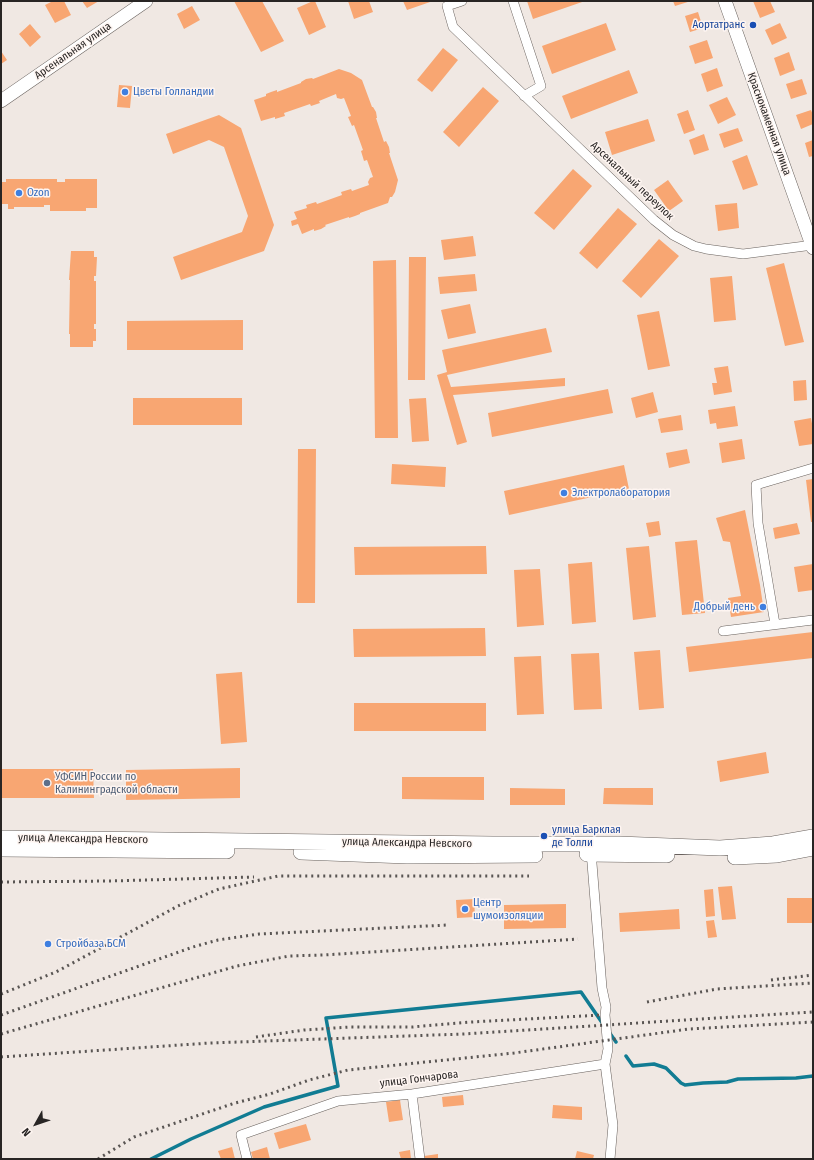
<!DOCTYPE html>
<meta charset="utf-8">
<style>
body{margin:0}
#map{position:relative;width:814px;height:1160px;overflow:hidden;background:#f0e8e3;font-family:"Fira Sans Condensed",sans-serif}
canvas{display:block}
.frame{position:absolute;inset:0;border:2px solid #282524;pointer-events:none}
.north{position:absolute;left:16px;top:1104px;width:40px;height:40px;-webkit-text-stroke:3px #fef5f1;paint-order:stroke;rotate:230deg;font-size:11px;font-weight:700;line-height:16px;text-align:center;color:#282524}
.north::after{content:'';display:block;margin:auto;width:14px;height:18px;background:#282524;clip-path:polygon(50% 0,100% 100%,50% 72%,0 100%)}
</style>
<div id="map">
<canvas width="814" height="1160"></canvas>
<div class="frame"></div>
<div class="north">N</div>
</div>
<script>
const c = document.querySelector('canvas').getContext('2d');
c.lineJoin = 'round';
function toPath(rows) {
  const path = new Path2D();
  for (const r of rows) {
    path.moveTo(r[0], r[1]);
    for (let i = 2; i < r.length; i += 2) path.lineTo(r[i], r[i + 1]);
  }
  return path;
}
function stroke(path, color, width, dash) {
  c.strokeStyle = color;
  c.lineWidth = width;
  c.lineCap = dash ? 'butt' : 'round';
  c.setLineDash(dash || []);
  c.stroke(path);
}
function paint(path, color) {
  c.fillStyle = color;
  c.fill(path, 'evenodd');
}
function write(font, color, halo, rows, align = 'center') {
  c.font = font + ' "Fira Sans Condensed",sans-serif';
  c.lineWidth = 3;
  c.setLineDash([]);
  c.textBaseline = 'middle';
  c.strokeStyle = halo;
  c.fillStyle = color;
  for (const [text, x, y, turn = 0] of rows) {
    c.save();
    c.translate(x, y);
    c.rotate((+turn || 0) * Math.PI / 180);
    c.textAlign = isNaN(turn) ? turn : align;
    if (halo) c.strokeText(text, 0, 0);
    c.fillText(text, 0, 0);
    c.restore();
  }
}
const stream = toPath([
 [609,1032,616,1042],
 [626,1056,633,1066,654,1064,666,1068,681,1083,685,1085,703,1083,727,1082,738,1079,796,1078,813,1076],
 [151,1159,191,1139,264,1107,338,1086,326,1018,581,992,603,1024]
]);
const building = toPath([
 [53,1,64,1,71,15,55,23,45,5],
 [82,1,99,1,87,8],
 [234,1,262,1,284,41,261,52],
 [313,1,315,1,326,27,309,35,297,8],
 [348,1,369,1,373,12,354,19],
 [403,1,433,1,407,10],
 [527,1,585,1,533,19],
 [673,1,691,1,675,6],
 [753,1,770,1,775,12,760,18],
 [192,6,200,20,184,29,177,14],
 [698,12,703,28,690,32,685,16],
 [606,23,616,50,552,74,542,46],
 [780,23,787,38,772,45,765,30],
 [30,24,41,37,30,47,19,34],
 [707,40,713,58,695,64,689,46],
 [443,48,458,60,432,92,417,80],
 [1,51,7,60,1,64],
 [789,52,795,70,780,76,774,58],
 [717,68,723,86,707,92,701,74],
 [339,69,351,73,362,80,372,107,373,107,376,112,377,118,376,118,384,142,386,141,389,147,390,153,389,153,398,180,395,192,392,197,390,197,388,203,360,213,360,214,355,216,349,218,349,217,325,225,326,226,321,229,314,231,314,229,302,234,298,224,292,226,291,221,297,219,294,212,307,208,306,205,316,202,317,204,342,195,341,192,351,189,352,191,369,185,368,182,370,178,373,177,367,160,364,161,361,151,363,150,354,125,352,126,348,117,351,116,344,98,341,99,337,98,336,94,319,101,320,103,311,106,310,104,284,113,285,116,275,119,275,117,261,121,254,100,266,96,266,94,271,92,277,90,277,92,301,83,301,82,306,79,312,78,313,79],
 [629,70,638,93,571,119,562,96],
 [802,79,807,94,791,99,786,84],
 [119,85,132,86,130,108,117,107],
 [483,87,499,101,459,147,443,132],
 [727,97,736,115,718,124,709,105],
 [688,110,695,130,684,134,677,114],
 [811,110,813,115,813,124,801,129,796,115],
 [219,115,241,128,274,225,264,251,181,280,173,257,242,232,248,216,224,147,209,140,173,154,166,134],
 [648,119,655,141,612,155,605,132],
 [738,128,743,141,724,148,719,134],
 [704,134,709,150,694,155,689,140],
 [813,140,813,156,809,157,805,143],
 [747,155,758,185,743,190,732,161],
 [573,169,592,186,554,230,534,213],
 [6,179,57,179,57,182,65,182,65,179,97,179,97,208,86,208,86,211,50,211,50,205,44,205,44,207,14,207,14,209,8,209,8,204,1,204,1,182,6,182],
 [668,180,683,201,669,211,654,190],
 [737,203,739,228,718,231,715,205],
 [618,208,637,224,597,269,579,253],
 [473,236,476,256,444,260,441,240],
 [659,239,679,256,641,298,622,281],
 [71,251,94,251,94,257,97,257,96,276,94,276,94,281,96,281,96,324,94,324,94,329,96,329,96,341,93,341,93,347,70,347,70,334,69,334,70,280,69,280],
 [409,257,426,257,425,380,408,380],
 [396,260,398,438,375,438,373,261],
 [784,263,804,342,785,346,766,268],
 [475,274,477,291,440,294,438,277],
 [732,276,736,320,714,322,710,278],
 [470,304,476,333,448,339,441,310],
 [659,311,670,366,648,370,637,315],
 [243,320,243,350,127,350,127,321],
 [546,328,552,352,447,375,451,387,565,378,565,386,453,395,467,442,457,445,437,375,447,372,442,350],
 [728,366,732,392,714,395,712,383,717,383,714,368],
 [806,380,807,400,794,401,793,381],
 [608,389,613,413,492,437,488,413],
 [653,392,658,412,636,418,631,398],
 [133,398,242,398,242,425,133,425],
 [426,398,429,441,412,442,409,399],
 [735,406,738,426,717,429,716,423,710,424,708,410],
 [681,415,683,430,661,433,658,419],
 [811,418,813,429,813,444,799,446,794,421],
 [742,439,745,459,722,463,719,443],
 [298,449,316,449,315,603,297,603],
 [687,449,690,463,669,468,666,453],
 [392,464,446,467,445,487,391,484],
 [624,465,629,489,509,515,504,491],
 [813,479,813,522,811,522,806,480],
 [745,510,760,585,764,612,731,617,728,598,741,596,730,542,723,541,716,518],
 [659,521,661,535,649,537,646,523],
 [797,523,800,534,775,539,773,528],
 [697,540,705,613,682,615,675,542],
 [486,546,487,574,355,575,354,547],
 [649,546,656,617,633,620,626,548],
 [592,562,596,622,572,624,568,564],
 [813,564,813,590,798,592,794,567],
 [540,569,544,625,517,627,514,570],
 [485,628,486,656,354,657,353,629],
 [813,632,813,658,689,672,686,647],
 [660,650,664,708,639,710,634,652],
 [599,653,602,709,574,710,571,654],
 [541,656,544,714,517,715,514,657],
 [242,672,247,742,221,744,216,674],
 [354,703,486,703,486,731,354,731],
 [766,752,769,773,720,782,717,761],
 [240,768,240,798,126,800,126,770],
 [1,769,93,769,94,798,1,798],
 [402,777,484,777,484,800,402,799],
 [510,788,565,789,565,805,510,805],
 [604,788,653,788,653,805,603,804],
 [732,886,736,919,722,920,718,887],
 [713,889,715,916,706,917,704,890],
 [787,898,813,898,813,923,787,923],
 [474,899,475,917,457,918,456,900],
 [566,904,566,928,504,929,504,905],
 [679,909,680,929,620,932,619,913],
 [714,920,717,937,708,938,706,921],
 [463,1095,464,1105,443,1107,442,1097],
 [400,1100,403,1120,389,1122,386,1102],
 [553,1105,582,1107,582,1120,552,1118],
 [306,1124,311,1140,279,1149,274,1133],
 [232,1147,235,1159,221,1159,218,1151],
 [267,1147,270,1159,253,1159,251,1152],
 [410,1150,411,1159,401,1159,399,1152],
 [577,1151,594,1155,593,1159,575,1159],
 [438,1154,438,1159,425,1159,424,1156]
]);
const street = toPath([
 [462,1,447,6,453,27,654,220,673,235,694,246,706,249,743,254,813,245],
 [513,1,541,86,524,96],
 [775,624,758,523,756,485,813,468],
 [723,631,813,620],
 [591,851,602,988,606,1007,605,1015,608,1049,605,1064,613,1125,610,1159],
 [412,1094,420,1159],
 [247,1159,241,1135,338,1101,412,1094,605,1064]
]);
const secondary = toPath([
 [725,1,813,248],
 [1,101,146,1]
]);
const primary = toPath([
 [1,838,493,844,619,844,720,848,773,844,813,837],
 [1,849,227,851],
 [301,852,407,856,535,855],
 [587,854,667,855],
 [735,857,777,855,813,848]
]);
const rail = toPath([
 [1,882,110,881,254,877],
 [771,980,813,975],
 [1,994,56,972,178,906,219,889,278,876,529,876],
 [647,1002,717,989,813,983],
 [1,1015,193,947,218,940,259,934,448,925],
 [1,1034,237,966,289,956,323,955,578,939],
 [256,1037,304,1030,351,1027,412,1027,471,1022,602,1015],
 [1,1057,210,1043,463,1034,813,1012],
 [98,1159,134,1137,235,1103,270,1094,309,1080,348,1070,514,1053,689,1029,813,1022]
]);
const markers = [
 [753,25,4,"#1a4fb4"],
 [125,92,4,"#3f7fe0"],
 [19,193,4,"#3f7fe0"],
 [564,493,4,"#3f7fe0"],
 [763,607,4,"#3f7fe0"],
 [47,783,4,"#5c6f8a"],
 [544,836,4,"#1a4fb4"],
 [465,909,4,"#3f7fe0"],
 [48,944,4,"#3f7fe0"]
];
const transitNames = [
 ["Аортатранс",745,25],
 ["улица Барклая",552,830,"left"],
 ["де Толли",552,843,"left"]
];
const streetNames = [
 ["Арсенальная улица",73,51,-35],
 ["Краснокаменная улица",769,124,70],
 ["Арсенальный переулок",632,181,43],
 ["улица Александра Невского",83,839,1],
 ["улица Александра Невского",407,843,1],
 ["улица Гончарова",419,1079,-7]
];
const shopNames = [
 ["Цветы Голландии",133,92],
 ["Ozon",27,193],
 ["Электролаборатория",572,493],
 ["Добрый день",755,607,"right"],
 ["Центр",473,903],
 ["шумоизоляции",473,916],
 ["Стройбаза БСМ",56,944]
];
const serviceNames = [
 ["УФСИН России по",55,777],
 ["Калининградской области",55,790]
];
stroke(stream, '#117c93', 3.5);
paint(building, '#f8a672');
stroke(street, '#68615d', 10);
stroke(secondary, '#68615d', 14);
stroke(primary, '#68615d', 16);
stroke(street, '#fff', 9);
stroke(secondary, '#fff', 13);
stroke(primary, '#fff', 15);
stroke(rail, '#595553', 3, [2, 4]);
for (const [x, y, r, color] of markers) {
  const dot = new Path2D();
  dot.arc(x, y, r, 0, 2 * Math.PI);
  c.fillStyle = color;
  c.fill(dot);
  stroke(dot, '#fef5f1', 1.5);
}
write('11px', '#164399', '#fef5f1', transitNames, 'right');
write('11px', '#282524', '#fef5f1', streetNames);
write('11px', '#366cbe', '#fef5f1', shopNames, 'left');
write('11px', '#4e5e75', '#fef5f1', serviceNames, 'left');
</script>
